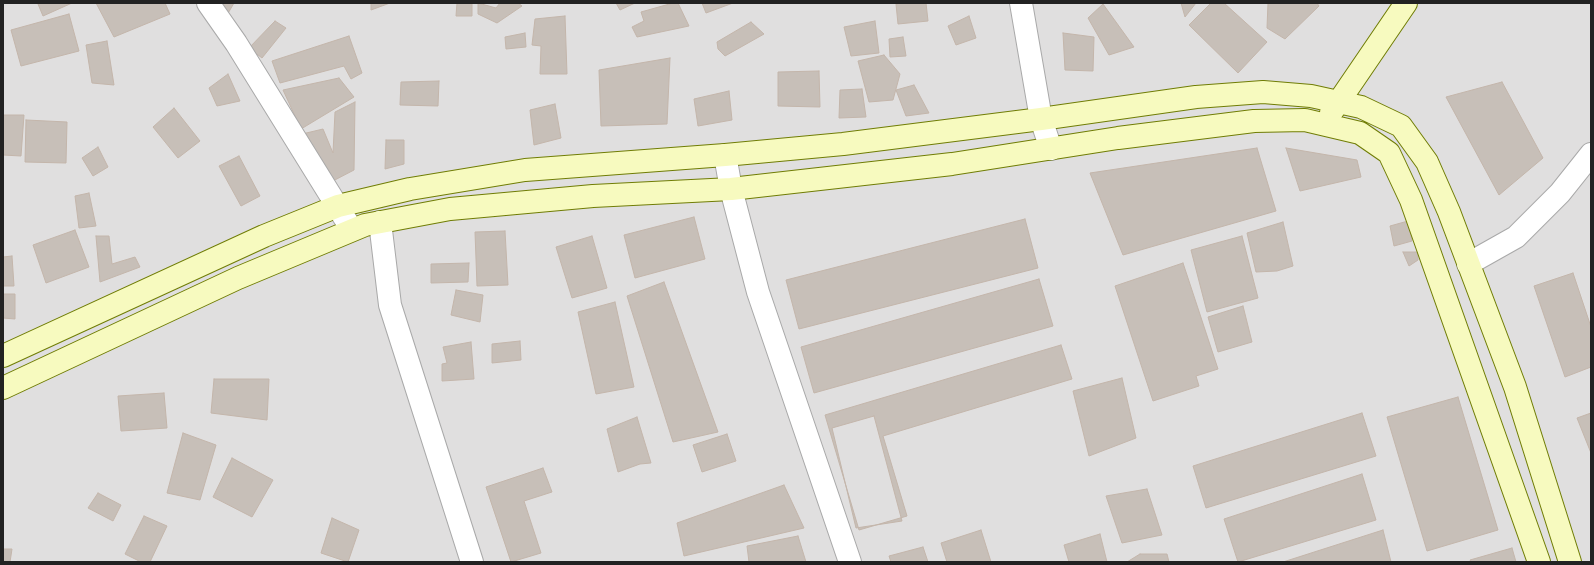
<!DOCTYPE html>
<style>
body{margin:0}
#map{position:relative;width:1594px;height:565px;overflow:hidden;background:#f2efe9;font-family:Raleway,sans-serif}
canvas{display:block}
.frame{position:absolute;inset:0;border:4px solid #222;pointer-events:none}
</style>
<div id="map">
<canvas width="1594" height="565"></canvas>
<div class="frame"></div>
</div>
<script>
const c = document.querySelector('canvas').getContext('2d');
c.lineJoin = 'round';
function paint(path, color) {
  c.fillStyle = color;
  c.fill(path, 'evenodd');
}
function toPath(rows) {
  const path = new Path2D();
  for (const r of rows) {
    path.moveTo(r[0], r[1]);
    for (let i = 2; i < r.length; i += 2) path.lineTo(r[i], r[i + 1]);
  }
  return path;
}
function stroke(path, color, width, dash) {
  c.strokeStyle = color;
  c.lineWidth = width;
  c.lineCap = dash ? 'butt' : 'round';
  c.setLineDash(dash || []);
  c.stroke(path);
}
const residential = toPath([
 [3,3,1591,3,1591,562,3,562]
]);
const building = toPath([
 [40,3,72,3,43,16,38,4,40,3],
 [96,3,165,3,170,14,114,37,96,3],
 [213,3,234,3,227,15,213,3],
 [371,3,390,3,371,10,371,3],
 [457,3,472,3,472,16,456,16,457,3],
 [478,3,496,8,500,3,518,3,522,6,497,23,478,14,478,3],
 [616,3,635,3,620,10,616,3],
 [673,3,678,3,689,26,637,37,632,27,644,21,641,12,673,3],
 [702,3,733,3,706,13,702,3],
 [901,3,926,3,928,21,898,24,896,4,901,3],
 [1181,3,1196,3,1185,17,1181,3],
 [1211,3,1224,3,1267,42,1238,73,1189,25,1211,3],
 [1268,3,1317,3,1319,6,1285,39,1267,28,1268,3],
 [1103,4,1134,47,1109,55,1088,18,1103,4],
 [69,14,79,51,21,66,11,30,69,14],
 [565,16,567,74,540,74,541,46,532,45,535,19,565,16],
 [969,16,976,38,956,45,948,26,969,16],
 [275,21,286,28,262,58,249,48,275,21],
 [875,21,879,53,851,56,844,27,875,21],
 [751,22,764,34,725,56,718,49,717,42,751,22],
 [525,33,526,47,506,49,505,37,525,33],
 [1063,33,1094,37,1093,71,1065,70,1063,33],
 [349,36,362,73,351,79,344,66,280,83,272,61,349,36],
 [903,37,906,56,890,57,889,39,903,37],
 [107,41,114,85,92,83,86,45,107,41],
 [884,55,900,74,893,100,869,102,858,61,884,55],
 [670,58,667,124,601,126,599,70,670,58],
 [819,71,820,107,778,106,778,72,819,71],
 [228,74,240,101,217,106,209,88,228,74],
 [339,78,354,97,301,129,283,90,339,78],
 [439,81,438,106,400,105,401,82,439,81],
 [1502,82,1543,158,1499,195,1446,97,1502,82],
 [914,85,929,113,906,116,896,90,914,85],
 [862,89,866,117,839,118,840,90,862,89],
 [729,91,732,120,698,126,694,99,729,91],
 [355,102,354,170,329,183,298,135,323,129,333,153,335,112,355,102],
 [555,104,561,138,534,145,530,110,555,104],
 [174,108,200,141,178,158,153,127,174,108],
 [3,115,24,115,21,156,3,155,3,115],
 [26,120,67,122,66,163,25,162,26,120],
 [386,140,404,140,404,164,385,169,386,140],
 [98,147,108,167,93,176,82,158,98,147],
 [1257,148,1276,211,1123,255,1090,173,1257,148],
 [1286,148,1357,160,1361,177,1300,191,1286,148],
 [239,156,260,196,241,206,219,166,239,156],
 [89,193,96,226,79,228,75,196,89,193],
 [694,217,705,259,635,278,624,235,694,217],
 [1025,219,1038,268,799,329,786,280,1025,219],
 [1408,221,1412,241,1394,246,1390,226,1408,221],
 [1283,222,1293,266,1277,271,1256,272,1247,233,1283,222],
 [75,230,89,267,46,283,33,245,75,230],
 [505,231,508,285,477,286,475,232,505,231],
 [96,236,109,236,112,264,135,257,140,267,100,282,96,236],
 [592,236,607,288,572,298,556,247,592,236],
 [1242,236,1258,298,1207,312,1191,250,1242,236],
 [1403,252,1418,252,1418,260,1409,266,1403,252],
 [12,256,14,286,3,286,3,257,12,256],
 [469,263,468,282,431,283,431,264,469,263],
 [1183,263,1218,369,1196,376,1199,386,1153,401,1115,286,1183,263],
 [1573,273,1591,327,1591,367,1565,377,1534,286,1573,273],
 [1039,279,1053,326,814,393,801,347,1039,279],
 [664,282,718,432,673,442,627,296,664,282],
 [456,290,483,295,480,322,451,315,456,290],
 [3,294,15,294,15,319,3,318,3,294],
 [615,302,634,387,596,394,578,312,615,302],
 [1243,306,1252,342,1218,352,1208,317,1243,306],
 [520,341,521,360,492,363,492,344,520,341],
 [471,342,474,379,442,381,442,364,447,363,443,347,471,342],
 [1061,345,1072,379,883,436,907,516,859,530,825,415,1061,345],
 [1122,378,1136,438,1089,456,1073,391,1122,378],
 [214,379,269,379,267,420,211,413,214,379],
 [164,393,167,428,121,431,118,396,164,393],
 [1458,397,1498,530,1427,551,1387,417,1458,397],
 [1362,413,1376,456,1206,508,1193,466,1362,413],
 [1591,413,1591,453,1577,418,1591,413],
 [874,416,902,521,856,528,832,428,874,416],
 [637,417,651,463,640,464,618,472,607,429,637,417],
 [183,433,216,445,200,500,167,493,183,433],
 [727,434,736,461,702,472,693,445,727,434],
 [232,458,273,480,252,517,213,497,232,458],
 [543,468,552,492,524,501,541,553,511,562,486,487,543,468],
 [1362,474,1376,520,1238,562,1224,519,1362,474],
 [784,485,804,528,684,556,677,523,784,485],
 [1147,489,1162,535,1122,543,1106,496,1147,489],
 [98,493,121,505,113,521,88,508,98,493],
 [144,516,167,526,150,562,141,562,125,554,144,516],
 [332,518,359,530,348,562,321,553,332,518],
 [981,530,991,562,947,562,941,543,981,530],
 [1383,530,1391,562,1283,562,1383,530],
 [1100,534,1107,562,1069,562,1064,545,1100,534],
 [798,536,806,562,749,562,747,546,798,536],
 [923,547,928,562,891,562,889,556,923,547],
 [1512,548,1516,562,1471,562,1470,560,1512,548],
 [3,549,12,549,10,562,3,562,3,549],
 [1140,554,1167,554,1169,562,1127,562,1140,554]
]);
const street = toPath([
 [208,3,236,43,352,230],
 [1021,3,1041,119,1051,149],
 [725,155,731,189,758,292,850,562],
 [380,222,390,305,472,562],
 [1468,264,1516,237,1560,193,1591,154]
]);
const secondary = toPath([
 [1331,113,1406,3],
 [3,356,264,236,338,206,410,189,525,170,725,155,843,144,1041,119,1196,97,1263,92,1311,96,1361,107,1401,126,1427,162,1449,212,1515,387,1570,562],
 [3,388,238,278,365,225,450,209,593,196,731,189,952,164,1118,138,1254,121,1305,120,1360,133,1389,153,1411,200,1539,562]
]);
paint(residential, '#e0dfdf');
paint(building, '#c7bfb8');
stroke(building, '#c4b6ab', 1);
stroke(street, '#a9a9a9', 24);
stroke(secondary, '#707d05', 24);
stroke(street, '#fff', 22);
stroke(secondary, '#f7fabf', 22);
</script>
